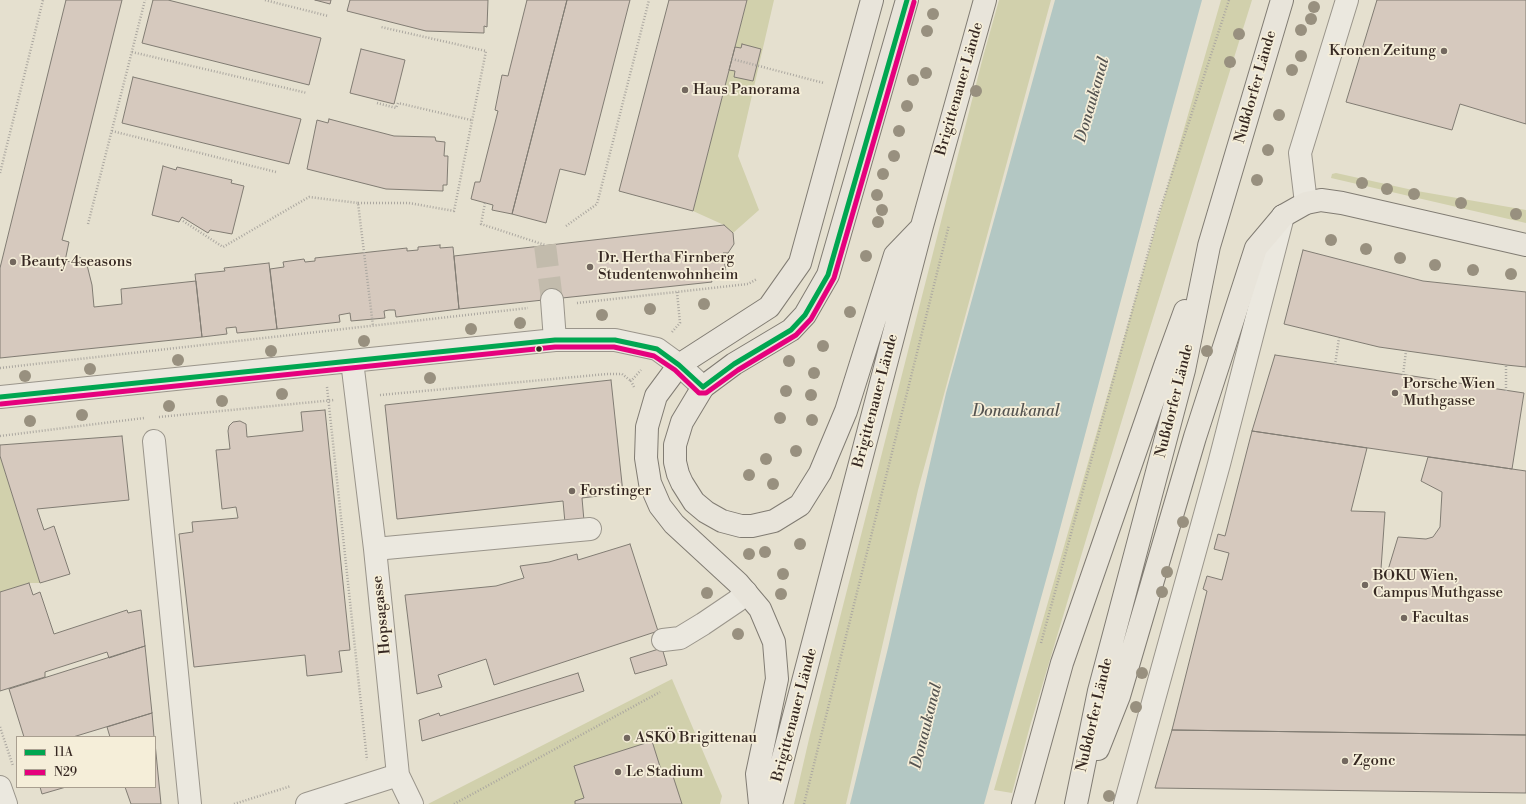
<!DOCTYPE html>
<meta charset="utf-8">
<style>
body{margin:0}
#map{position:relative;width:1526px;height:804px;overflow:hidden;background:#e5e0cf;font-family:"Libre Bodoni",serif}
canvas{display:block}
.legend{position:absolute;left:16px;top:736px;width:140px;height:52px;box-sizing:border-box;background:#f5eed9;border:1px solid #a99f90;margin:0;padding:5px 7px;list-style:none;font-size:12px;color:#362822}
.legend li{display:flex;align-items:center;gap:8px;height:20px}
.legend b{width:20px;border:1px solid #a99f90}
</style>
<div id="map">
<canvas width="1526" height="804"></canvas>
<ul class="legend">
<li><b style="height:5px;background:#00a651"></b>11A</li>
<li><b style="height:5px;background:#e5007d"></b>N29</li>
</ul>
</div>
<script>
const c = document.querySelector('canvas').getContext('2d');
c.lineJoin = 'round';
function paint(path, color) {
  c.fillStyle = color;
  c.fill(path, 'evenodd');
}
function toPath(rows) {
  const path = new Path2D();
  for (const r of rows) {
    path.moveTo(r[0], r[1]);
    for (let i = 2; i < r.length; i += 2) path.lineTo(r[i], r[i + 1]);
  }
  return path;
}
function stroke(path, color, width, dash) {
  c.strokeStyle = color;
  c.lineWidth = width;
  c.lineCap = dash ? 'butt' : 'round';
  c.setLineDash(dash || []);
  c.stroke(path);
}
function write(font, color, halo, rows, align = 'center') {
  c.font = font + ' "Libre Bodoni",serif';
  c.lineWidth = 3.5;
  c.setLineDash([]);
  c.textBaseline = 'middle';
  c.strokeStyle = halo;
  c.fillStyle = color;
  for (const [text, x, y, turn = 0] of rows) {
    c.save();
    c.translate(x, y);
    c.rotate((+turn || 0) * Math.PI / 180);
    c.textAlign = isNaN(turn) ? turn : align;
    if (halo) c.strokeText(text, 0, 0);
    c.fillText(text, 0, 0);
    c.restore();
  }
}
const green = toPath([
 [747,0,774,0,738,156,759,210,733,233,724,225,693,211],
 [999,0,1051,0,918,490,846,804,794,804,809,739,983,57],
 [1221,0,1252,0,1143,350,1030,726,1012,793,994,790],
 [1336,173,1417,191,1526,210,1526,223,1331,178,1332,174],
 [0,456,40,583,29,583,0,592],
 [672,679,722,796,720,804,428,804]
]);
const water = toPath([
 [1055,0,1202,0,1168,124,1054,551,984,804,850,804,888,648,946,393]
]);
const building = toPath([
 [66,0,122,0,62,240,69,242,65,261,72,262,74,259,79,257,86,261,92,285,94,307,122,304,121,289,196,281,202,337,0,358,0,268,66,0],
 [153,0,168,0,321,38,309,85,142,43,153,0],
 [315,0,331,0,330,4,315,0],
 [350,0,488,0,487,27,484,26,484,33,426,31,347,11,350,0],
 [527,0,567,0,512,214,492,210,493,205,471,199,475,182,480,182,498,111,495,110,502,75,508,76,527,0],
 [567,0,630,0,585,175,560,169,546,223,512,214,567,0],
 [669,0,747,0,693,211,619,191,669,0],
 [1377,0,1526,0,1526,124,1460,104,1452,130,1346,102,1377,0],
 [742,44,761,49,753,81,734,77,735,71,729,70,735,47,741,48,742,44],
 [361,49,405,60,394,104,350,93,361,49],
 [133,77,301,119,289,164,122,123,133,77],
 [329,119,394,136,435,137,436,141,445,142,444,156,448,156,447,185,443,185,443,191,386,189,307,169,317,120,328,123,329,119],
 [163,166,176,170,177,167,232,180,231,183,244,186,232,234,210,230,208,233,182,217,179,222,152,215,163,166],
 [724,225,733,233,734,244,728,253,723,253,727,278,711,279,712,282,459,309,454,256,724,225],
 [440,245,440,248,453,247,459,309,396,317,395,310,389,310,384,311,385,318,351,321,350,313,339,315,340,322,277,329,270,269,284,267,283,262,304,259,305,262,315,261,315,258,407,248,407,251,418,250,418,247,440,245],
 [1303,250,1423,281,1526,292,1526,367,1506,365,1379,347,1284,324,1303,250],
 [269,263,277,329,237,333,236,327,226,328,227,334,202,337,195,274,225,271,224,268,269,263],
 [1275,355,1524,393,1512,469,1252,431,1275,355],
 [611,380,623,493,582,498,584,521,565,523,563,501,397,519,385,405,611,380],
 [325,410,350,650,339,651,342,672,307,676,305,655,194,667,179,534,193,532,192,522,238,518,236,507,222,509,216,450,230,449,228,431,229,426,233,422,240,421,246,424,247,437,303,431,301,412,325,410],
 [1252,431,1367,448,1351,511,1385,512,1381,569,1388,570,1398,537,1426,539,1433,537,1440,527,1442,492,1421,481,1428,457,1526,471,1526,735,1172,730,1207,591,1203,589,1207,576,1222,580,1229,553,1214,549,1218,534,1225,536,1252,431],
 [122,436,129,500,37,509,44,530,54,526,70,574,40,583,0,456,0,445,122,436],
 [630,544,658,631,494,685,486,659,438,675,442,687,417,694,405,595,496,586,524,578,520,566,549,562,577,554,578,560,630,544],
 [29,583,33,595,40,592,54,634,127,610,128,613,141,610,145,646,109,658,107,652,45,672,45,677,0,691,0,592,29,583],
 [145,646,152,713,73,737,24,737,9,689,145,646],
 [662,648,667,665,635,674,630,658,662,648],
 [578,673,584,691,422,741,419,720,439,713,440,716,578,673],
 [152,713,154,737,110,737,107,727,152,713],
 [1172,730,1526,735,1526,793,1155,788,1172,730],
 [652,741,662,773,671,770,682,804,575,804,575,801,584,798,574,766,652,741],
 [155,743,161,804,131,804,125,787,155,787,155,743],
 [40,787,66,787,42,794,40,787]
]);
const minorTunnel = toPath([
 [545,245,552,300]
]);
const path = toPath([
 [265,0,328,16],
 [132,52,307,93],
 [732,59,824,83],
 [377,103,396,108,398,103,471,120],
 [112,131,276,172],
 [0,173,43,0],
 [358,203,409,203,454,211,486,51,381,27],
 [485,203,481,224,545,245],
 [183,221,223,247,309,197,358,203,373,326],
 [88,224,145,0],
 [566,226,597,204,649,0],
 [577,303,748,284,757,279],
 [672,332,680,323,677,292],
 [1335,365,1339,338],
 [0,368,528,308],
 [1403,375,1406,351],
 [327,387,367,760],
 [634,387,631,381,641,370],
 [1506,391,1506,365],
 [380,395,607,374,622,374,631,381],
 [159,417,334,400],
 [0,436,144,418],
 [1041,643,1159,213,1229,0],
 [0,727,13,766],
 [234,804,291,786],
 [454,804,660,692],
 [804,804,949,225]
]);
const minor = toPath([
 [1306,203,1300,153,1347,0],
 [552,300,555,340],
 [352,361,375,549,398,775,412,804],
 [0,397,555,340,615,340,657,349,679,365,703,387],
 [154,441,190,804],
 [375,549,590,529],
 [663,640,680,638,703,624,737,601,746,592],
 [0,787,6,804],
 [307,804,398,775],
 [1125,804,1219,464,1283,216]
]);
const major = toPath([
 [1283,216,1306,203,1321,200,1342,203,1526,245],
 [679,365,769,307,800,263,872,0],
 [703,387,734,364,791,330,805,315,828,275,907,0]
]);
const highway = toPath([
 [679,365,656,396,647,427,646,458,650,483,660,506,674,524,738,583,760,609,774,642,777,679,757,774,760,804],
 [703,387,682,422,675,445,675,462,678,474,682,483,694,502,706,512,722,521,741,526,752,526,774,521,800,505,820,473,846,411,895,255,920,229],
 [1098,749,1119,696,1195,437,1256,248,1283,216],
 [771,804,922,226,985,0],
 [1023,804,1062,663,1165,366,1185,311],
 [1076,804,1099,691,1184,370,1209,246,1282,0]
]);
const bus1 = toPath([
 [703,387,734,364,791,330,805,315,828,275,907,0],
 [0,397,555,340,615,340,657,349,679,365,703,387]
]);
const bus2 = toPath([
 [1,404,555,347,614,347,654,356,675,370,699,393,706,393,738,370,796,335,811,319,834,278,914,2]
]);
const trees = [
 [1314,7],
 [933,14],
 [1311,19],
 [1301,30],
 [927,31],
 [1239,34],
 [1301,56],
 [1230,62],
 [1292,70],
 [926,73],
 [913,80],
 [976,91],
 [907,106],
 [1279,115],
 [899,131],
 [1268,150],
 [894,156],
 [883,174],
 [1257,180],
 [1362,183],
 [1387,189],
 [1414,194],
 [877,195],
 [1461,203],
 [882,210],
 [1516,214],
 [878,222],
 [1331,240],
 [1366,249],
 [866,256],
 [1400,258],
 [1435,265],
 [1473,270],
 [1511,274],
 [704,304],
 [650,309],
 [850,312],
 [602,315],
 [520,323],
 [471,329],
 [364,341],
 [823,346],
 [271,351],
 [1207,351],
 [178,360],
 [789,361],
 [90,369],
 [814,373],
 [25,376],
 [430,378],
 [786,391],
 [282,394],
 [811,395],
 [222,401],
 [169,406],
 [82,415],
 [780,418],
 [812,420],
 [30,421],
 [796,451],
 [766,459],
 [749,475],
 [773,484],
 [1183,522],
 [800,544],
 [765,552],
 [749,554],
 [1167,572],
 [783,574],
 [1162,592],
 [707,593],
 [781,594],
 [738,634],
 [1142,673],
 [1136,707],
 [1109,796]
];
const markers = [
 [1444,51,4,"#73685f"],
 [685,90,4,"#73685f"],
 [13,262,4,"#73685f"],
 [590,267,4,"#73685f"],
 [539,349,3.5,"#362822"],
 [1395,393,4,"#73685f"],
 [572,491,4,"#73685f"],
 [1365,585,4,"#73685f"],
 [1404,618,4,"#73685f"],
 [627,738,4,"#73685f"],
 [1345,761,4,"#73685f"],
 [618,772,4,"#73685f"]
];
const poiNames = [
 ["Kronen Zeitung",1436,51,"right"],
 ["Haus Panorama",693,90],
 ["Dr. Hertha Firnberg",598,258],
 ["Studentenwohnheim",598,275],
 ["Beauty 4seasons",21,262],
 ["Porsche Wien",1403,384],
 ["Muthgasse",1403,401],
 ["Forstinger",580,491],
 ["BOKU Wien,",1373,576],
 ["Campus Muthgasse",1373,593],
 ["Facultas",1412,618],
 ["ASKÖ Brigittenau",635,738],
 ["Zgonc",1353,761],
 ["Le Stadium",626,772]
];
const streetNames = [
 ["Nußdorfer Lände",1256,87,-74],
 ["Brigittenauer Lände",960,89,-74],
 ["Brigittenauer Lände",876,401,-75],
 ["Nußdorfer Lände",1175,401,-76],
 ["Hopsagasse",382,615,-96],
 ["Brigittenauer Lände",795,715,-75],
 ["Nußdorfer Lände",1095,715,-77]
];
const waterNames = [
 ["Donaukanal",1093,100,-74],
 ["Donaukanal",1016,412],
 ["Donaukanal",927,726,-76]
];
paint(green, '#d1d0ac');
paint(water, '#b3c7c3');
paint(building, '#d6c9be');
stroke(building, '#817c73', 1);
stroke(minorTunnel, '#c2bbac', 22, [22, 11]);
stroke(minor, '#9a958b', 24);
stroke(major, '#817c73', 24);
stroke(highway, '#817c73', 24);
stroke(path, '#aba7a0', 2.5, [1, 2]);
stroke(minor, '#ebe8df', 22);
stroke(major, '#e8e4da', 22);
stroke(highway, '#e8e4da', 22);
stroke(bus1, '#00a651', 5);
stroke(bus2, '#e5007d', 5);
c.fillStyle = '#98907f';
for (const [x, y] of trees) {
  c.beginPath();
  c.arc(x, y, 6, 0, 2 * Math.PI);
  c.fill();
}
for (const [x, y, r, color] of markers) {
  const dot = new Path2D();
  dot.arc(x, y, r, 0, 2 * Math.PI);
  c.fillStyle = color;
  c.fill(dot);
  stroke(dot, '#f5eed9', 1.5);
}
write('15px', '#362822', '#f5eed9', poiNames, 'left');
write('15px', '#362822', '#f5eed9', streetNames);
write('italic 16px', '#555451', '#f5eed9', waterNames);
</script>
